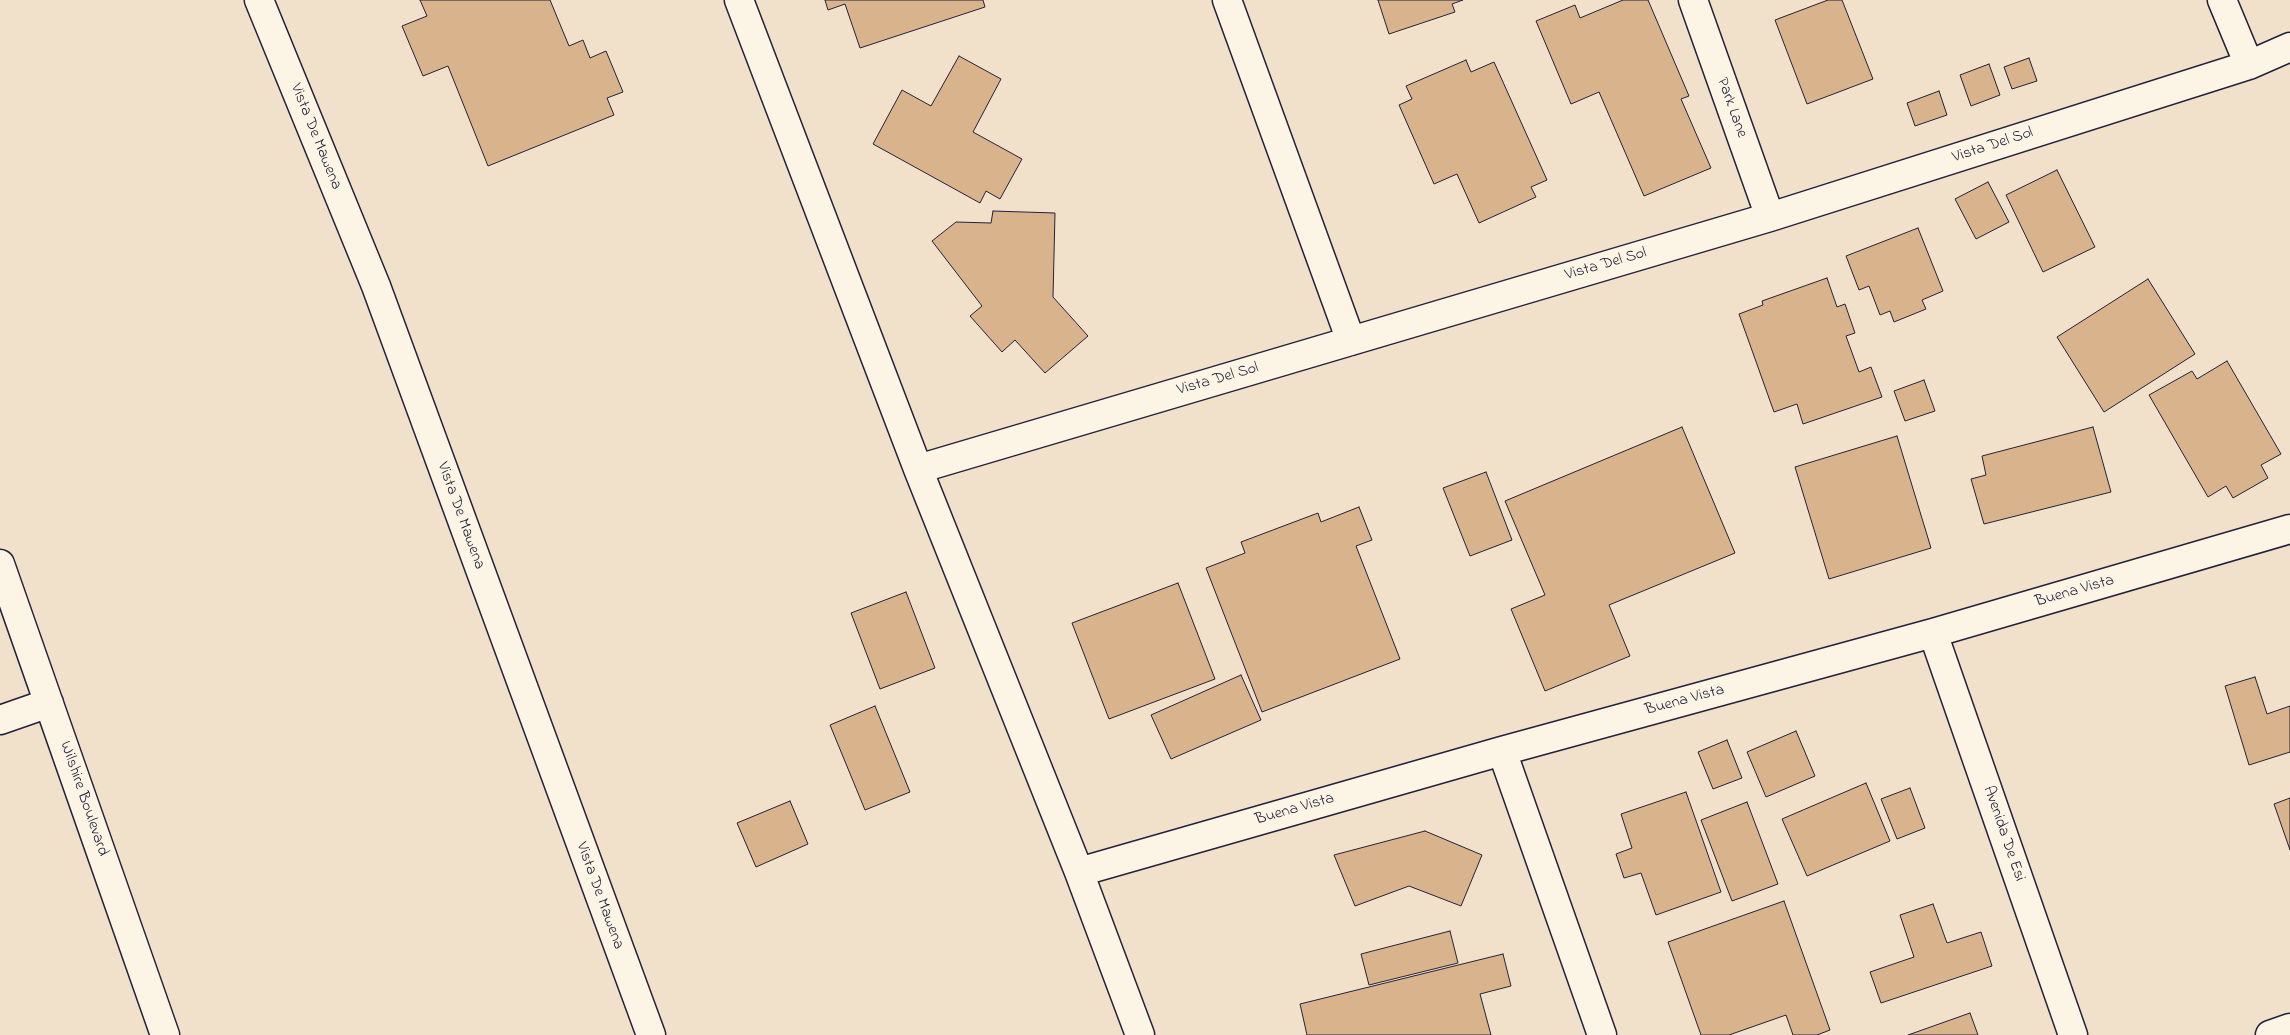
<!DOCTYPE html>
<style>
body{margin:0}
canvas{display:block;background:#f2e1ca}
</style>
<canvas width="2290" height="1035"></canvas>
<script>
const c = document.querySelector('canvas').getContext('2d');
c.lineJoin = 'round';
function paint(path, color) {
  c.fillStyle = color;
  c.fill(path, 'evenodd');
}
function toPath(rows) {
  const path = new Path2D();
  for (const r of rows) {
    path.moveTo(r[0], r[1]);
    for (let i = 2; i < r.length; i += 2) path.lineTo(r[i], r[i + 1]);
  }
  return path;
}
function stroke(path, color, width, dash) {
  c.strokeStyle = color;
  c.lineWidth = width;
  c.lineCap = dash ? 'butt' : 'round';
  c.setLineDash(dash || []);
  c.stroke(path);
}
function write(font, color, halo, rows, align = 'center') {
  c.font = font + ' "Indie Flower",sans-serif';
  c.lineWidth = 4.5;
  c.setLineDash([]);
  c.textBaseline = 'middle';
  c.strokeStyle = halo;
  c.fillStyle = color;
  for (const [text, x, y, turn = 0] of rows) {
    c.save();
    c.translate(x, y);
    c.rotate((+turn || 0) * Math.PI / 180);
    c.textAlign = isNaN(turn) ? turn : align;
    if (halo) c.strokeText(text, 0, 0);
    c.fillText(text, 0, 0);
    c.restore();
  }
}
const building = toPath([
 [420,0,550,0,569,46,583,40,590,58,606,51,623,92,607,98,614,115,488,166,448,66,423,76,402,26,427,16,420,0],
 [825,0,983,0,985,7,860,48,845,4,828,10,825,0],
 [1378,0,1463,0,1452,4,1455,12,1389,34,1378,0],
 [1623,0,1648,0,1689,96,1681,99,1711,168,1644,196,1599,92,1571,104,1536,21,1575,5,1580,18,1623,0],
 [1828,0,1842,0,1873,79,1807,104,1775,20,1828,0],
 [959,56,1001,79,973,132,1022,159,1000,199,986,191,980,203,873,144,902,90,931,106,959,56],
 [2029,58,2037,81,2012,89,2004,67,2029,58],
 [1466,60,1471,72,1494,62,1547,180,1531,187,1536,197,1479,223,1457,174,1434,184,1399,105,1412,99,1406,86,1466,60],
 [1989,64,2000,95,1971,106,1960,75,1989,64],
 [1939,91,1947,115,1915,126,1907,103,1939,91],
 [2057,170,2095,247,2043,272,2006,195,2057,170],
 [1988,182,2009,222,1976,239,1955,199,1988,182],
 [993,211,1055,213,1053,297,1088,336,1045,373,1015,340,1002,352,970,316,982,306,932,241,956,222,991,223,993,211],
 [1918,228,1943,291,1922,300,1926,309,1894,322,1890,311,1880,315,1869,286,1859,290,1846,256,1918,228],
 [1827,278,1837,307,1845,304,1855,333,1846,336,1859,372,1871,367,1882,397,1803,424,1797,404,1774,412,1739,314,1763,305,1762,301,1827,278],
 [2148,279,2195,354,2104,412,2057,337,2148,279],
 [2227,361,2281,454,2261,465,2268,478,2233,498,2226,486,2208,497,2149,395,2192,371,2197,379,2227,361],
 [1924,380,1935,411,1905,421,1894,391,1924,380],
 [1682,427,1735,553,1609,605,1630,656,1545,691,1511,609,1545,595,1505,501,1682,427],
 [2093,427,2111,492,1984,524,1971,479,1986,475,1982,456,2093,427],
 [1897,436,1931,548,1829,579,1795,467,1897,436],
 [1486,472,1512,540,1470,556,1443,488,1486,472],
 [1359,507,1372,540,1356,546,1400,659,1262,712,1206,568,1245,553,1241,542,1318,513,1321,522,1359,507],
 [1178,583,1215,679,1109,719,1072,623,1178,583],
 [906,592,935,668,880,689,851,613,906,592],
 [1241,675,1261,720,1171,759,1151,715,1241,675],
 [2255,677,2267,714,2290,706,2290,752,2249,765,2225,686,2255,677],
 [875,706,910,792,865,810,830,725,875,706],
 [1796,731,1815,776,1766,797,1747,752,1796,731],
 [1727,740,1742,778,1713,789,1698,752,1727,740],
 [1866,783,1890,841,1807,876,1782,819,1866,783],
 [1910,788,1925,828,1897,839,1881,799,1910,788],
 [1686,792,1721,892,1656,915,1641,873,1624,878,1616,854,1632,848,1621,814,1686,792],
 [2290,798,2290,850,2274,804,2290,798],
 [790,801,808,844,756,867,737,823,790,801],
 [1747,802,1778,884,1732,901,1701,820,1747,802],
 [1425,831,1482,855,1461,906,1409,886,1355,906,1334,855,1425,831],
 [1784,901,1830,1030,1817,1035,1793,1035,1786,1015,1729,1035,1701,1035,1668,942,1784,901],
 [1933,904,1947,943,1981,932,1992,966,1881,1003,1870,972,1914,957,1900,915,1933,904],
 [1450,931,1458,963,1369,985,1361,954,1450,931],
 [1503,954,1511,986,1480,994,1491,1035,1307,1035,1300,1004,1503,954],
 [1970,1013,1978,1035,1908,1035,1970,1013]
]);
const minor = toPath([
 [259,0,376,286,651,1035],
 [739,0,918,469,1079,872,1140,1035],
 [1227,0,1351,341],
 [1693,0,1770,217],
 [2222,0,2249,65],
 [918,469,1770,217,2249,65,2290,47],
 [0,564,165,1035],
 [1933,633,2073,1035],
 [0,720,49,703],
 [1502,751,1602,1035],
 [1079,872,1502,751,1933,633,2290,529],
 [2270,1035,2290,1028]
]);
const streetNames = [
 ["Park Lane",1731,108,70],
 ["Vista De Mawena",315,137,68],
 ["Vista Del Sol",1993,146,-18],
 ["Vista Del Sol",1606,265,-16],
 ["Vista Del Sol",1218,380,-16],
 ["Vista De Mawena",460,516,70],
 ["Buena Vista",2075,592,-16],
 ["Buena Vista",1685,701,-15],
 ["Wilshire Boulevard",83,799,71],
 ["Buena Vista",1295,810,-16],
 ["Avenida De Esi",2003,834,71],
 ["Vista De Mawena",599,896,70]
];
paint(building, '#d9b38b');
stroke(building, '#22223b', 1);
stroke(minor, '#22223b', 31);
stroke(minor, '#fcf5e5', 28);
write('16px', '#22223b', '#fcf5e5', streetNames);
</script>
